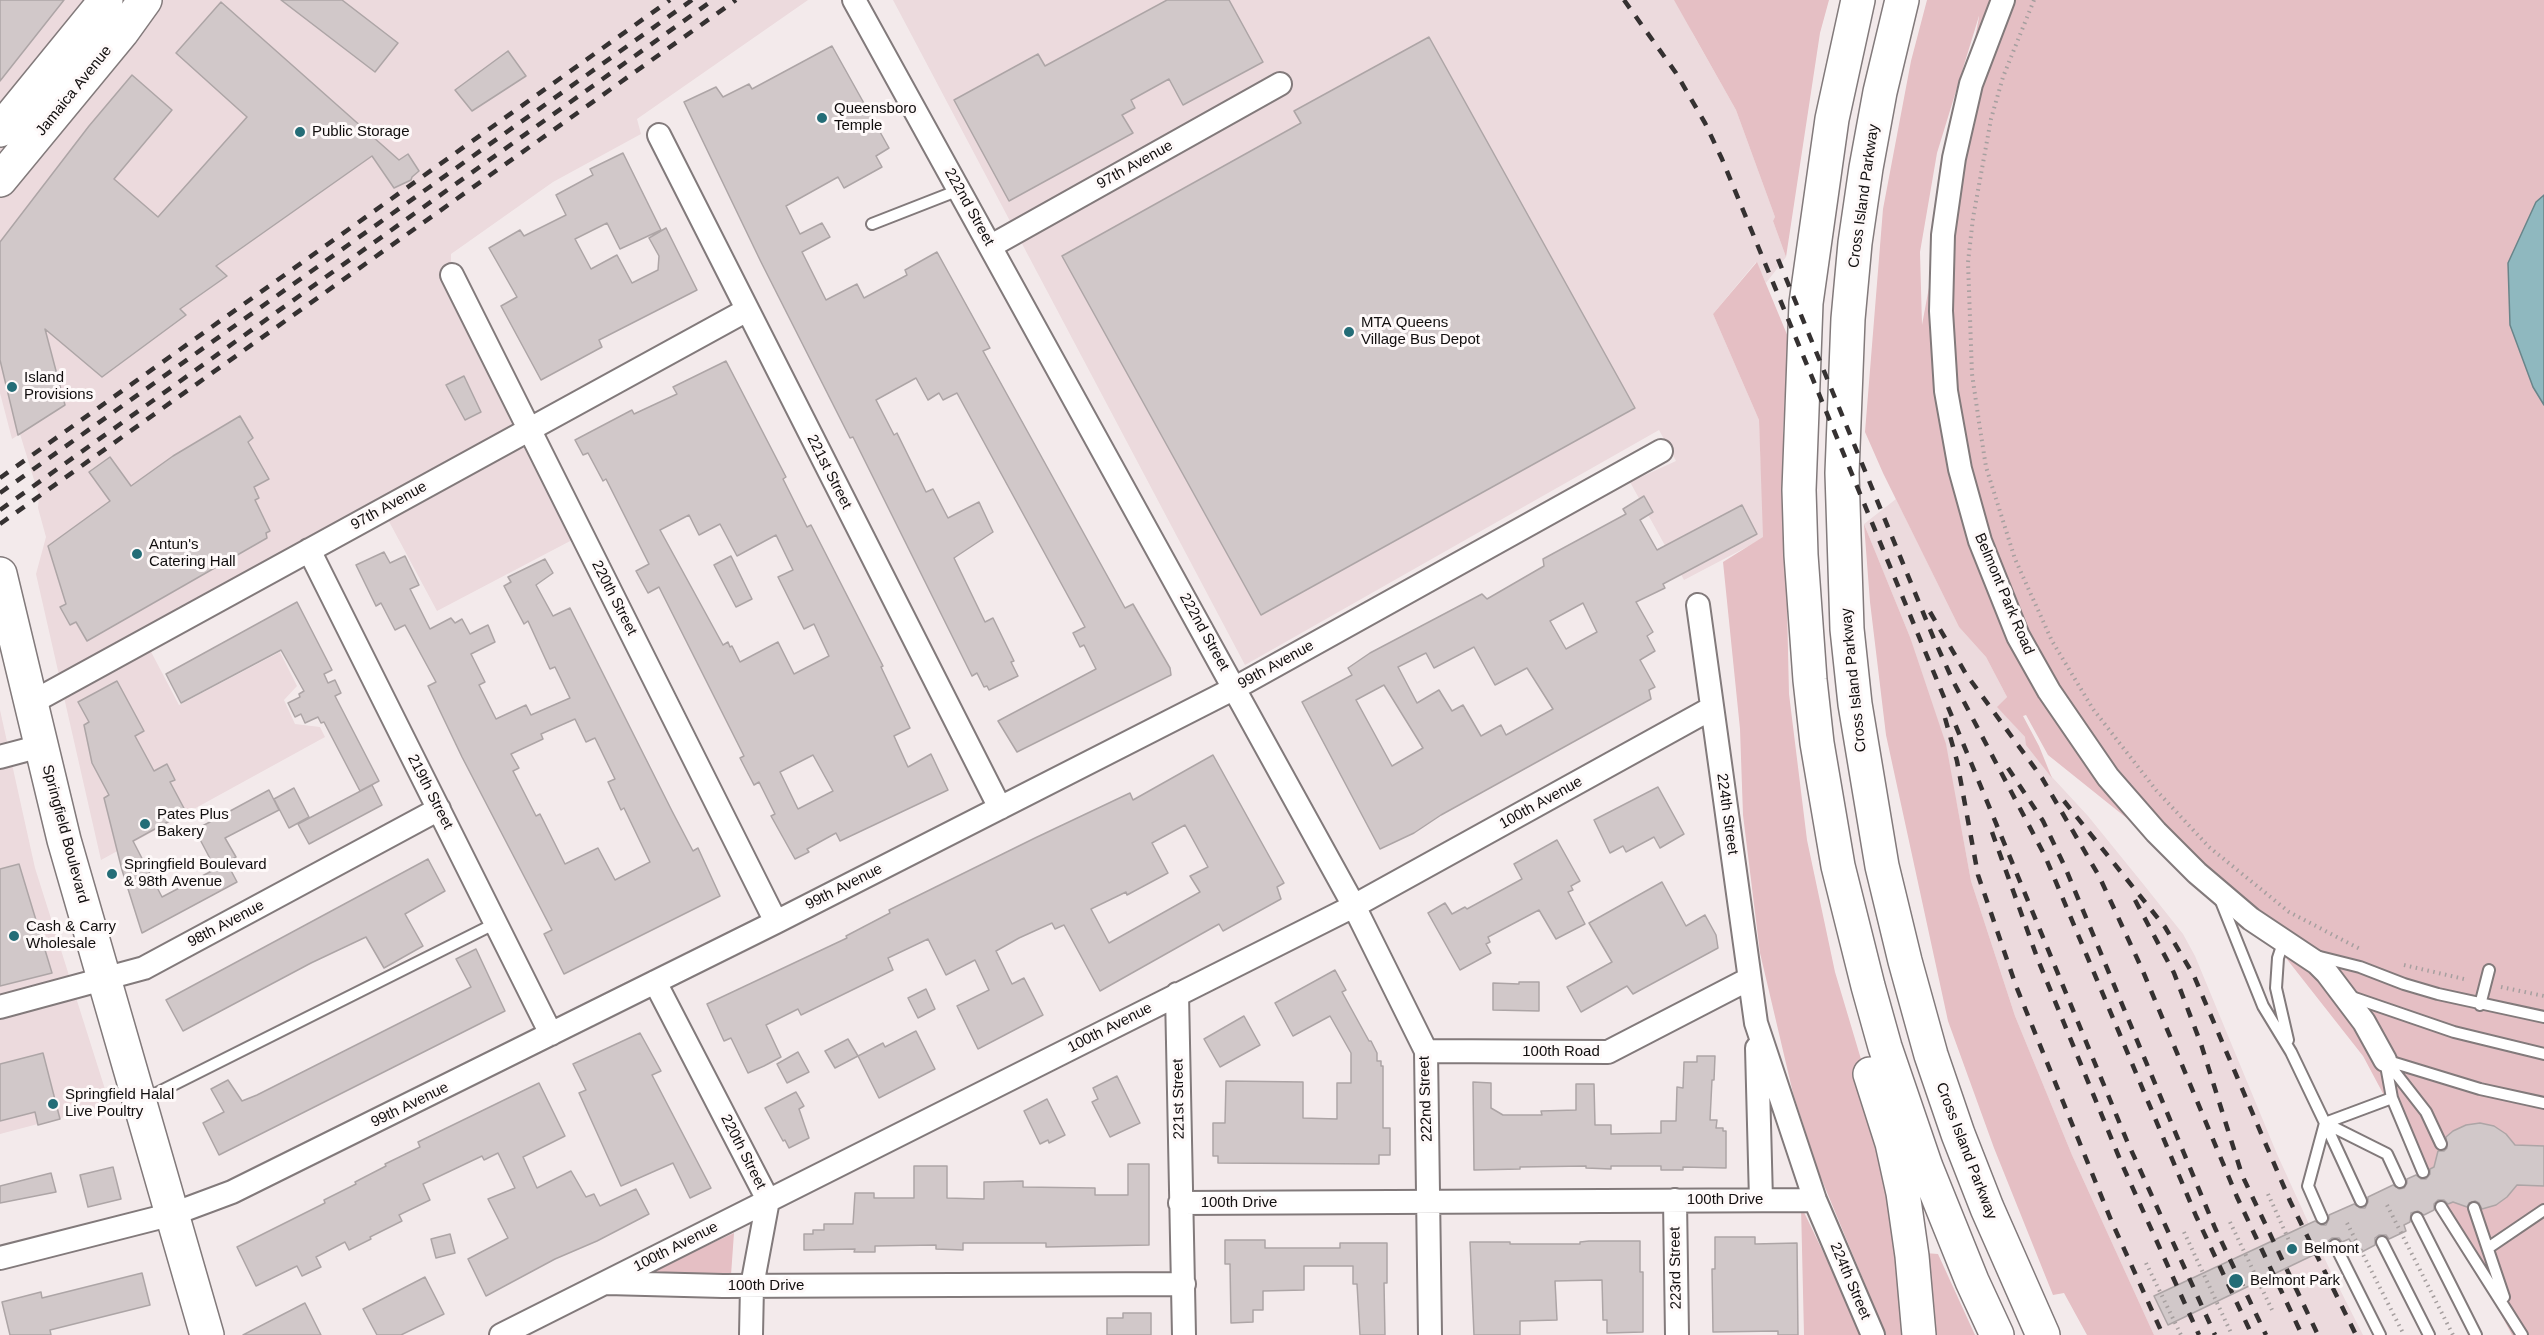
<!DOCTYPE html>
<style>
body{margin:0}
canvas{display:block;background:#f3eaeb}
</style>
<canvas width="2544" height="1335"></canvas>
<script>
const c = document.querySelector('canvas').getContext('2d');
c.lineJoin = 'round';
function paint(path, color) {
  c.fillStyle = color;
  c.fill(path, 'evenodd');
}
function toPath(rows) {
  const path = new Path2D();
  for (const r of rows) {
    path.moveTo(r[0], r[1]);
    for (let i = 2; i < r.length; i += 2) path.lineTo(r[i], r[i + 1]);
  }
  return path;
}
function stroke(path, color, width, dash) {
  c.strokeStyle = color;
  c.lineWidth = width;
  c.lineCap = dash ? 'butt' : 'round';
  c.setLineDash(dash || []);
  c.stroke(path);
}
function write(font, color, halo, rows, align = 'center') {
  c.font = font + ' Arial,sans-serif';
  c.lineWidth = 6;
  c.setLineDash([]);
  c.textBaseline = 'middle';
  c.strokeStyle = halo;
  c.fillStyle = color;
  for (const [text, x, y, turn = 0] of rows) {
    c.save();
    c.translate(x, y);
    c.rotate((+turn || 0) * Math.PI / 180);
    c.textAlign = isNaN(turn) ? turn : align;
    if (halo) c.strokeText(text, 0, 0);
    c.fillText(text, 0, 0);
    c.restore();
  }
}
const built = toPath([
 [0,0,808,0,637,119,641,134,553,182,451,254,451,261,593,529,437,611,385,514,149,648,179,705,280,652,297,686,284,700,295,724,320,727,325,737,101,860,36,574,46,537,38,508,39,496,20,434,12,439,0,393],
 [893,0,1678,0,1693,34,1736,110,1775,217,1773,221,1786,257,1766,283,1756,262,1713,314,1759,420,1764,538,1684,580,1630,482,1676,461,1659,430,1245,665],
 [1896,499,1959,627,1986,657,2007,697,1998,707,2025,737,2052,777,2088,816,2144,885,2183,934,2195,956,2277,1154,2329,1268,2363,1335,2154,1335,2072,1155,2015,1016,1971,881,1957,805,1910,637,1864,524],
 [0,710,35,868,110,1105,0,1134]
]);
const green = toPath([
 [1674,0,1829,0,1820,33,1786,257,1773,221,1775,217,1736,110],
 [1927,0,2544,0,2544,1335,2512,1335,2363,1056,2260,925,2048,755,2026,715,2023,716,2039,746,2052,778,2026,745,2025,737,1997,707,2007,697,1986,657,1959,627,1883,473,1865,432,1883,209,1911,61],
 [1979,16,1979,17,1922,325,1920,252,1937,153],
 [1757,262,1788,337,1783,433,1789,694,1807,840,1835,972,1880,1123,1912,1335,1886,1335,1819,1173,1793,1093,1760,953,1743,815,1740,729,1723,562,1763,537,1759,420,1713,314],
 [1864,524,1910,637,1946,744,1971,881,2015,1016,2072,1155,2154,1335,2087,1335,2064,1293,2053,1295,1994,1148,1948,1021,1886,735,1870,602],
 [1801,1206,1863,1335,1804,1335],
 [734,1233,731,1275,645,1274],
 [1925,1253,1938,1254,1975,1335,1929,1335]
]);
const water = toPath([
 [2544,195,2544,405,2533,387,2510,325,2508,263,2536,202,2544,195]
]);
const building = toPath([
 [0,0,64,0,0,81,0,0],
 [281,0,342,0,398,43,375,72,281,0],
 [1167,0,1229,0,1263,62,1183,105,1169,79,1131,100,1135,108,1122,115,1133,133,1009,201,954,100,1038,54,1045,66,1167,0],
 [221,2,399,160,408,154,419,171,412,177,411,180,394,188,372,156,216,266,227,276,180,309,186,315,102,377,45,329,65,405,18,435,0,360,0,242,89,126,132,75,172,110,114,179,158,217,247,117,176,53,221,2],
 [1429,37,1635,408,1261,615,1062,256,1301,123,1294,111,1429,37],
 [832,46,889,148,876,156,882,167,844,188,838,177,786,206,800,234,822,223,830,237,802,252,826,300,857,284,864,298,907,275,905,270,937,252,990,348,983,351,1125,608,1133,604,1170,668,1171,675,1017,752,998,721,1096,669,1084,645,1080,647,1073,633,1085,627,957,393,943,400,939,393,928,400,916,378,876,400,894,435,897,433,926,492,933,489,948,518,979,502,993,532,954,558,985,622,993,618,1014,661,1011,662,1018,676,989,690,987,686,984,687,977,673,972,676,853,437,850,438,761,262,684,102,716,87,723,97,749,84,752,89,832,46],
 [508,51,526,76,472,111,455,90,508,51],
 [623,153,661,230,620,249,607,223,575,239,591,269,617,255,632,283,658,270,659,256,649,238,666,228,697,290,599,340,602,347,541,380,501,306,517,297,489,248,520,230,524,236,566,215,556,195,593,175,590,169,623,153],
 [726,361,786,477,783,479,807,527,811,525,883,666,881,667,910,728,894,736,908,767,931,754,948,790,840,841,836,833,807,849,809,852,795,859,771,816,775,814,759,782,754,785,740,758,744,756,659,587,648,593,636,571,649,564,606,479,603,481,588,453,583,455,575,440,632,410,634,414,677,394,673,387,726,361],
 [689,515,699,535,720,524,737,556,776,535,793,570,778,577,804,629,814,624,829,656,794,674,778,642,740,662,732,646,730,647,728,642,723,645,660,530,689,515],
 [813,755,833,791,798,809,780,772,813,755],
 [464,376,481,412,465,420,446,385,464,376],
 [240,416,253,438,248,442,269,479,254,487,259,498,255,500,270,531,266,533,267,538,87,641,76,622,70,625,60,607,66,604,48,546,110,501,89,472,110,457,131,486,173,456,240,416],
 [1644,496,1653,512,1640,520,1657,550,1742,505,1757,534,1663,584,1665,588,1636,602,1653,632,1647,636,1655,651,1640,660,1655,687,1649,690,1651,699,1441,815,1414,833,1380,849,1302,702,1352,675,1348,668,1370,653,1482,594,1487,599,1544,566,1543,559,1626,514,1623,509,1644,496],
 [1583,603,1597,632,1566,649,1550,621,1583,603],
 [1474,647,1495,685,1527,668,1553,709,1506,735,1501,725,1481,736,1463,705,1452,711,1439,690,1417,703,1398,667,1426,653,1434,668,1474,647],
 [1384,685,1423,748,1392,766,1356,700,1384,685],
 [384,552,390,563,405,556,419,585,410,589,430,629,451,618,455,623,462,619,470,634,488,625,495,642,471,654,485,682,479,685,496,719,526,705,531,715,570,698,555,667,550,669,528,621,524,624,504,586,511,582,508,577,545,559,553,573,536,585,553,616,570,608,672,811,693,851,698,848,720,896,564,974,544,934,552,930,462,757,428,686,436,682,405,625,395,630,381,603,376,606,356,565,384,552],
 [575,719,586,742,595,738,615,779,608,782,621,810,624,808,650,862,615,880,598,848,565,864,540,814,536,816,513,771,519,768,511,754,543,739,541,734,575,719],
 [731,556,752,599,736,607,714,565,731,556],
 [297,602,332,670,324,674,328,683,335,680,341,693,335,696,379,781,360,791,324,722,321,723,318,717,305,723,301,714,295,717,288,703,300,697,299,694,304,691,281,650,181,703,166,674,297,602],
 [117,681,144,731,135,736,154,771,167,764,175,780,170,782,186,812,133,841,162,897,227,863,237,882,142,933,122,870,104,798,109,795,92,763,84,725,89,722,78,702,117,681],
 [1213,755,1284,883,1277,887,1281,899,1223,931,1219,924,1100,991,1064,925,1055,929,1052,923,1019,938,996,951,1012,984,1024,978,1043,1015,978,1049,957,1006,989,990,975,960,946,975,928,939,888,958,893,970,801,1015,798,1009,766,1025,781,1057,764,1066,748,1073,731,1038,724,1041,707,1004,847,938,846,936,890,913,889,910,1035,838,1130,793,1133,800,1213,755],
 [1185,825,1208,867,1190,876,1200,892,1109,943,1091,909,1126,892,1127,895,1168,873,1152,843,1185,825],
 [372,785,382,805,309,844,298,824,372,785],
 [1658,787,1684,834,1660,848,1654,837,1626,852,1623,846,1610,853,1594,820,1658,787],
 [294,788,309,817,289,828,274,799,294,788],
 [269,790,279,810,225,838,236,857,215,868,195,830,269,790],
 [1557,840,1580,881,1571,886,1573,890,1568,892,1585,924,1556,939,1539,910,1488,937,1490,942,1486,944,1491,953,1460,970,1428,913,1445,903,1452,914,1465,907,1467,909,1522,879,1514,864,1557,840],
 [428,859,445,891,405,914,423,946,384,968,366,937,311,963,183,1031,166,1000,428,859],
 [19,864,52,973,0,986,0,869,19,864],
 [1662,882,1686,926,1705,915,1716,935,1718,948,1633,994,1627,986,1581,1012,1567,987,1612,962,1589,923,1662,882],
 [476,949,505,1011,219,1155,203,1123,224,1112,211,1089,228,1080,242,1101,257,1095,471,987,456,959,476,949],
 [1335,970,1346,990,1342,992,1369,1041,1371,1041,1377,1053,1377,1061,1381,1061,1381,1066,1383,1066,1383,1128,1390,1128,1390,1155,1379,1155,1379,1164,1218,1163,1218,1156,1213,1156,1213,1123,1225,1123,1226,1081,1303,1082,1303,1118,1337,1119,1337,1083,1351,1083,1351,1053,1330,1016,1293,1036,1275,1003,1335,970],
 [1519,982,1539,982,1539,1011,1493,1010,1493,983,1519,984,1519,982],
 [926,989,935,1009,918,1018,908,998,926,989],
 [1244,1016,1260,1045,1220,1067,1204,1039,1244,1016],
 [916,1031,935,1069,879,1098,858,1056,883,1043,885,1047,916,1031],
 [640,1033,661,1071,652,1075,711,1188,690,1198,673,1163,621,1186,579,1093,586,1090,573,1064,640,1033],
 [848,1039,858,1056,835,1068,825,1051,848,1039],
 [798,1052,809,1072,787,1083,777,1064,798,1052],
 [43,1053,60,1119,38,1125,35,1112,0,1121,0,1064,43,1053],
 [1697,1056,1715,1056,1714,1080,1712,1080,1710,1120,1717,1120,1716,1128,1723,1128,1723,1131,1726,1131,1726,1168,1683,1167,1683,1170,1661,1170,1661,1166,1611,1166,1611,1169,1586,1168,1586,1166,1520,1167,1520,1169,1474,1170,1473,1082,1491,1083,1491,1108,1503,1115,1542,1115,1541,1111,1576,1110,1576,1084,1594,1084,1595,1125,1611,1125,1611,1134,1661,1133,1661,1121,1676,1121,1677,1087,1683,1088,1684,1062,1697,1062,1697,1056],
 [1117,1076,1140,1123,1110,1137,1092,1102,1098,1099,1093,1088,1117,1076],
 [539,1083,565,1136,523,1157,537,1188,571,1171,586,1197,594,1194,600,1206,636,1189,649,1214,597,1241,555,1259,486,1296,468,1259,508,1238,488,1199,515,1188,498,1153,484,1160,482,1156,423,1184,430,1200,399,1215,402,1221,370,1237,371,1239,349,1250,345,1242,316,1257,321,1267,302,1276,297,1266,256,1286,237,1247,325,1203,324,1200,356,1184,355,1182,386,1166,385,1164,420,1147,418,1142,539,1083],
 [796,1092,804,1106,799,1109,809,1138,789,1148,785,1140,783,1141,765,1108,796,1092],
 [1047,1099,1065,1135,1049,1143,1048,1140,1040,1144,1024,1111,1047,1099],
 [2480,1123,2494,1126,2506,1134,2515,1145,2544,1146,2544,1186,2517,1185,2507,1197,2496,1205,2482,1209,2479,1203,2475,1201,2469,1203,2467,1207,2453,1202,2448,1204,2444,1200,2438,1200,2434,1204,2434,1210,2424,1215,2418,1211,2411,1213,2410,1222,2404,1225,2406,1231,2389,1239,2386,1235,2379,1235,2375,1238,2375,1245,2358,1254,2349,1239,2342,1242,2339,1238,2332,1238,2328,1241,2328,1248,2168,1325,2154,1296,2315,1221,2321,1225,2326,1225,2329,1219,2329,1215,2354,1204,2360,1208,2365,1208,2368,1202,2368,1197,2393,1185,2399,1189,2404,1188,2407,1183,2407,1179,2416,1175,2421,1179,2426,1179,2430,1174,2430,1169,2434,1167,2438,1151,2444,1151,2447,1148,2446,1137,2453,1131,2466,1125,2480,1123],
 [1128,1164,1149,1164,1149,1245,1046,1247,1046,1243,963,1243,963,1250,936,1249,936,1245,875,1246,875,1252,854,1252,855,1249,804,1250,804,1234,813,1234,813,1230,824,1230,824,1224,853,1224,855,1193,874,1193,874,1198,914,1198,914,1166,947,1166,947,1198,984,1199,984,1182,1023,1181,1023,1187,1095,1188,1095,1195,1128,1195,1128,1164],
 [113,1167,121,1199,88,1207,80,1175,113,1167],
 [51,1173,56,1192,0,1203,0,1186,51,1173],
 [450,1234,455,1253,436,1258,431,1239,450,1234],
 [1715,1237,1755,1237,1755,1244,1797,1243,1798,1335,1778,1335,1778,1331,1713,1332,1712,1269,1715,1269,1715,1237],
 [1225,1240,1265,1240,1265,1248,1340,1248,1340,1243,1387,1243,1387,1283,1384,1283,1385,1335,1360,1335,1357,1284,1353,1284,1353,1266,1304,1266,1304,1290,1263,1291,1263,1310,1253,1310,1253,1322,1231,1323,1230,1264,1225,1264,1225,1240],
 [1589,1241,1640,1241,1640,1272,1643,1272,1643,1332,1607,1333,1607,1320,1603,1320,1602,1280,1555,1281,1557,1320,1520,1321,1520,1335,1474,1335,1470,1242,1510,1242,1510,1244,1580,1244,1580,1242,1589,1241],
 [142,1273,150,1305,50,1330,51,1335,10,1335,2,1302,41,1292,42,1298,142,1273],
 [425,1277,444,1314,401,1335,377,1335,363,1309,425,1277],
 [305,1303,321,1335,243,1335,305,1303],
 [1123,1313,1151,1313,1151,1335,1107,1335,1107,1318,1123,1318,1123,1313]
]);
const path = toPath([
 [2034,0,2003,77,1991,119,1973,218,1968,262,1972,374,1979,422,1986,467,2015,559,2052,641,2093,709,2156,790,2209,847,2289,912,2360,949],
 [2404,965,2464,979],
 [2501,987,2544,996],
 [2268,1194,2292,1247],
 [2387,1205,2453,1335],
 [2230,1222,2273,1312],
 [2347,1223,2404,1335],
 [2184,1232,2232,1335],
 [2146,1263,2181,1335]
]);
const lane = toPath([
 [872,224,959,190],
 [2220,899,2263,1006,2291,1052,2325,1123,2308,1186,2322,1218],
 [2284,940,2278,958,2276,988,2288,1040],
 [2316,956,2360,967,2404,984,2438,994,2544,1017],
 [2349,996,2454,1032,2544,1054],
 [2480,1005,2489,970],
 [2385,1060,2480,1089,2544,1103],
 [2385,1060,2392,1098,2423,1172],
 [2387,1062,2426,1112,2441,1144],
 [143,1100,496,923],
 [2325,1123,2387,1154,2400,1182],
 [2325,1123,2361,1201],
 [2325,1123,2392,1098],
 [2441,1207,2522,1335],
 [2474,1208,2504,1297],
 [2417,1218,2476,1335],
 [2382,1242,2429,1335],
 [2335,1245,2380,1335],
 [2488,1248,2544,1210]
]);
const street = toPath([
 [854,0,1354,906,1426,1051,1430,1335],
 [2003,0,1971,84,1954,158,1943,235,1941,311,1946,391,1960,469,1980,541,2018,636,2049,691,2108,777,2156,832,2197,873,2251,919,2317,963,2327,973,2364,1022,2385,1060],
 [659,135,1000,808],
 [991,246,1280,84],
 [452,275,776,922],
 [309,550,551,1034],
 [1698,605,1756,1023,1815,1200,1873,1335],
 [31,703,747,310],
 [0,757,41,746],
 [655,982,768,1200,752,1286,751,1335],
 [1177,994,1184,1335],
 [0,1007,144,968,439,809],
 [1757,1048,1761,1200],
 [1426,1051,1608,1052,1749,979],
 [1675,1200,1677,1335],
 [1180,1203,1815,1200],
 [0,1258,173,1214,232,1192,776,922,1235,688,1661,451],
 [607,1283,723,1286,1184,1284],
 [501,1335,1354,906,1712,708]
]);
const primary = toPath([
 [0,130,106,0],
 [0,180,122,32,145,0],
 [0,574,64,840,207,1335]
]);
const highway = toPath([
 [1858,0,1832,119,1806,303,1799,490,1801,555,1810,680,1817,743,1838,866,1868,986,1885,1047,1926,1167,1972,1281,1997,1335],
 [1902,0,1880,92,1866,168,1855,243,1848,319,1842,473,1847,629,1855,704,1882,866,1905,961,1931,1055,1958,1134,1987,1208,2043,1335],
 [1870,1074,1892,1143,1903,1193,1912,1256,1919,1335]
]);
const rail = toPath([
 [1624,0,1676,73,1705,123,1722,159,2127,1141,2215,1335],
 [1778,259,1934,639,1953,681,2045,856,2196,1216,2252,1335],
 [0,478,670,0],
 [0,493,692,0],
 [0,510,713,0],
 [0,524,736,0],
 [1930,612,1966,674,2042,778,2099,876,2142,969,2237,1197,2302,1335],
 [1945,718,1957,761,1978,875,2016,986,2111,1220,2163,1335],
 [2008,768,2043,821,2065,867,2215,1228,2266,1335],
 [2064,801,2165,927,2194,976,2290,1201,2356,1335],
 [1992,832,2038,960,2121,1162,2199,1335],
 [2135,900,2174,973,2201,1044,2242,1175,2318,1335]
]);
const markers = [
 [822,118,6,"#246d77"],
 [300,132,6,"#246d77"],
 [1349,332,6,"#246d77"],
 [12,387,6,"#246d77"],
 [137,554,6,"#246d77"],
 [145,824,6,"#246d77"],
 [112,874,6,"#246d77"],
 [14,936,6,"#246d77"],
 [53,1104,6,"#246d77"],
 [2292,1249,6,"#246d77"],
 [2236,1281,8,"#246d77"]
];
const streetNames = [
 ["Jamaica Avenue",74,91,-51],
 ["97th Avenue",1135,165,-29],
 ["Cross Island Parkway",1864,196,-82],
 ["222nd Street",969,207,61],
 ["221st Street",829,472,63],
 ["97th Avenue",389,506,-29],
 ["Belmont Park Road",2004,594,67],
 ["220th Street",614,598,63],
 ["222nd Street",1204,632,61],
 ["99th Avenue",1276,665,-29],
 ["Cross Island Parkway",1854,680,-96],
 ["219th Street",430,792,63],
 ["100th Avenue",1541,803,-29],
 ["224th Street",1727,814,82],
 ["Springfield Boulevard",65,834,75],
 ["99th Avenue",844,887,-27],
 ["98th Avenue",226,924,-28],
 ["100th Avenue",1110,1028,-27],
 ["100th Road",1561,1052],
 ["221st Street",1179,1099,-91],
 ["222nd Street",1426,1099,-92],
 ["99th Avenue",410,1105,-26],
 ["Cross Island Parkway",1966,1151,69],
 ["220th Street",743,1152,63],
 ["100th Drive",1725,1200],
 ["100th Drive",1239,1203],
 ["100th Avenue",676,1247,-27],
 ["223rd Street",1676,1268,-91],
 ["224th Street",1850,1281,67],
 ["100th Drive",766,1286]
];
const poiNames = [
 ["Queensboro",834,109],
 ["Temple",834,126],
 ["Public Storage",312,132],
 ["MTA Queens",1361,323],
 ["Village Bus Depot",1361,340],
 ["Island",24,378],
 ["Provisions",24,395],
 ["Antun's",149,545],
 ["Catering Hall",149,562],
 ["Pates Plus",157,815],
 ["Bakery",157,832],
 ["Springfield Boulevard",124,865],
 ["& 98th Avenue",124,882],
 ["Cash & Carry",26,927],
 ["Wholesale",26,944],
 ["Springfield Halal",65,1095],
 ["Live Poultry",65,1112],
 ["Belmont",2304,1249],
 ["Belmont Park",2250,1281]
];
paint(built, '#ecdadd');
paint(green, '#e5bfc4');
paint(water, '#8fb8bf');
stroke(water, '#69858a', 1.5);
paint(building, '#d1c8c9');
stroke(building, '#ada5a6', 1.5);
stroke(lane, '#827a7b', 14);
stroke(street, '#827a7b', 26);
stroke(primary, '#827a7b', 36);
stroke(highway, '#827a7b', 36);
stroke(path, '#a69f9f', 4, [1.5, 4.5]);
stroke(lane, '#fff', 10);
stroke(street, '#fff', 22);
stroke(primary, '#fff', 33);
stroke(highway, '#fff', 33);
stroke(rail, '#353131', 4.5, [10, 10]);
for (const [x, y, r, color] of markers) {
  const dot = new Path2D();
  dot.arc(x, y, r, 0, 2 * Math.PI);
  c.fillStyle = color;
  c.fill(dot);
  stroke(dot, '#fef9f9', 2);
}
write('15px', '#110e0e', '#fef9f9', streetNames);
write('15px', '#110e0e', '#fef9f9', poiNames, 'left');
</script>
